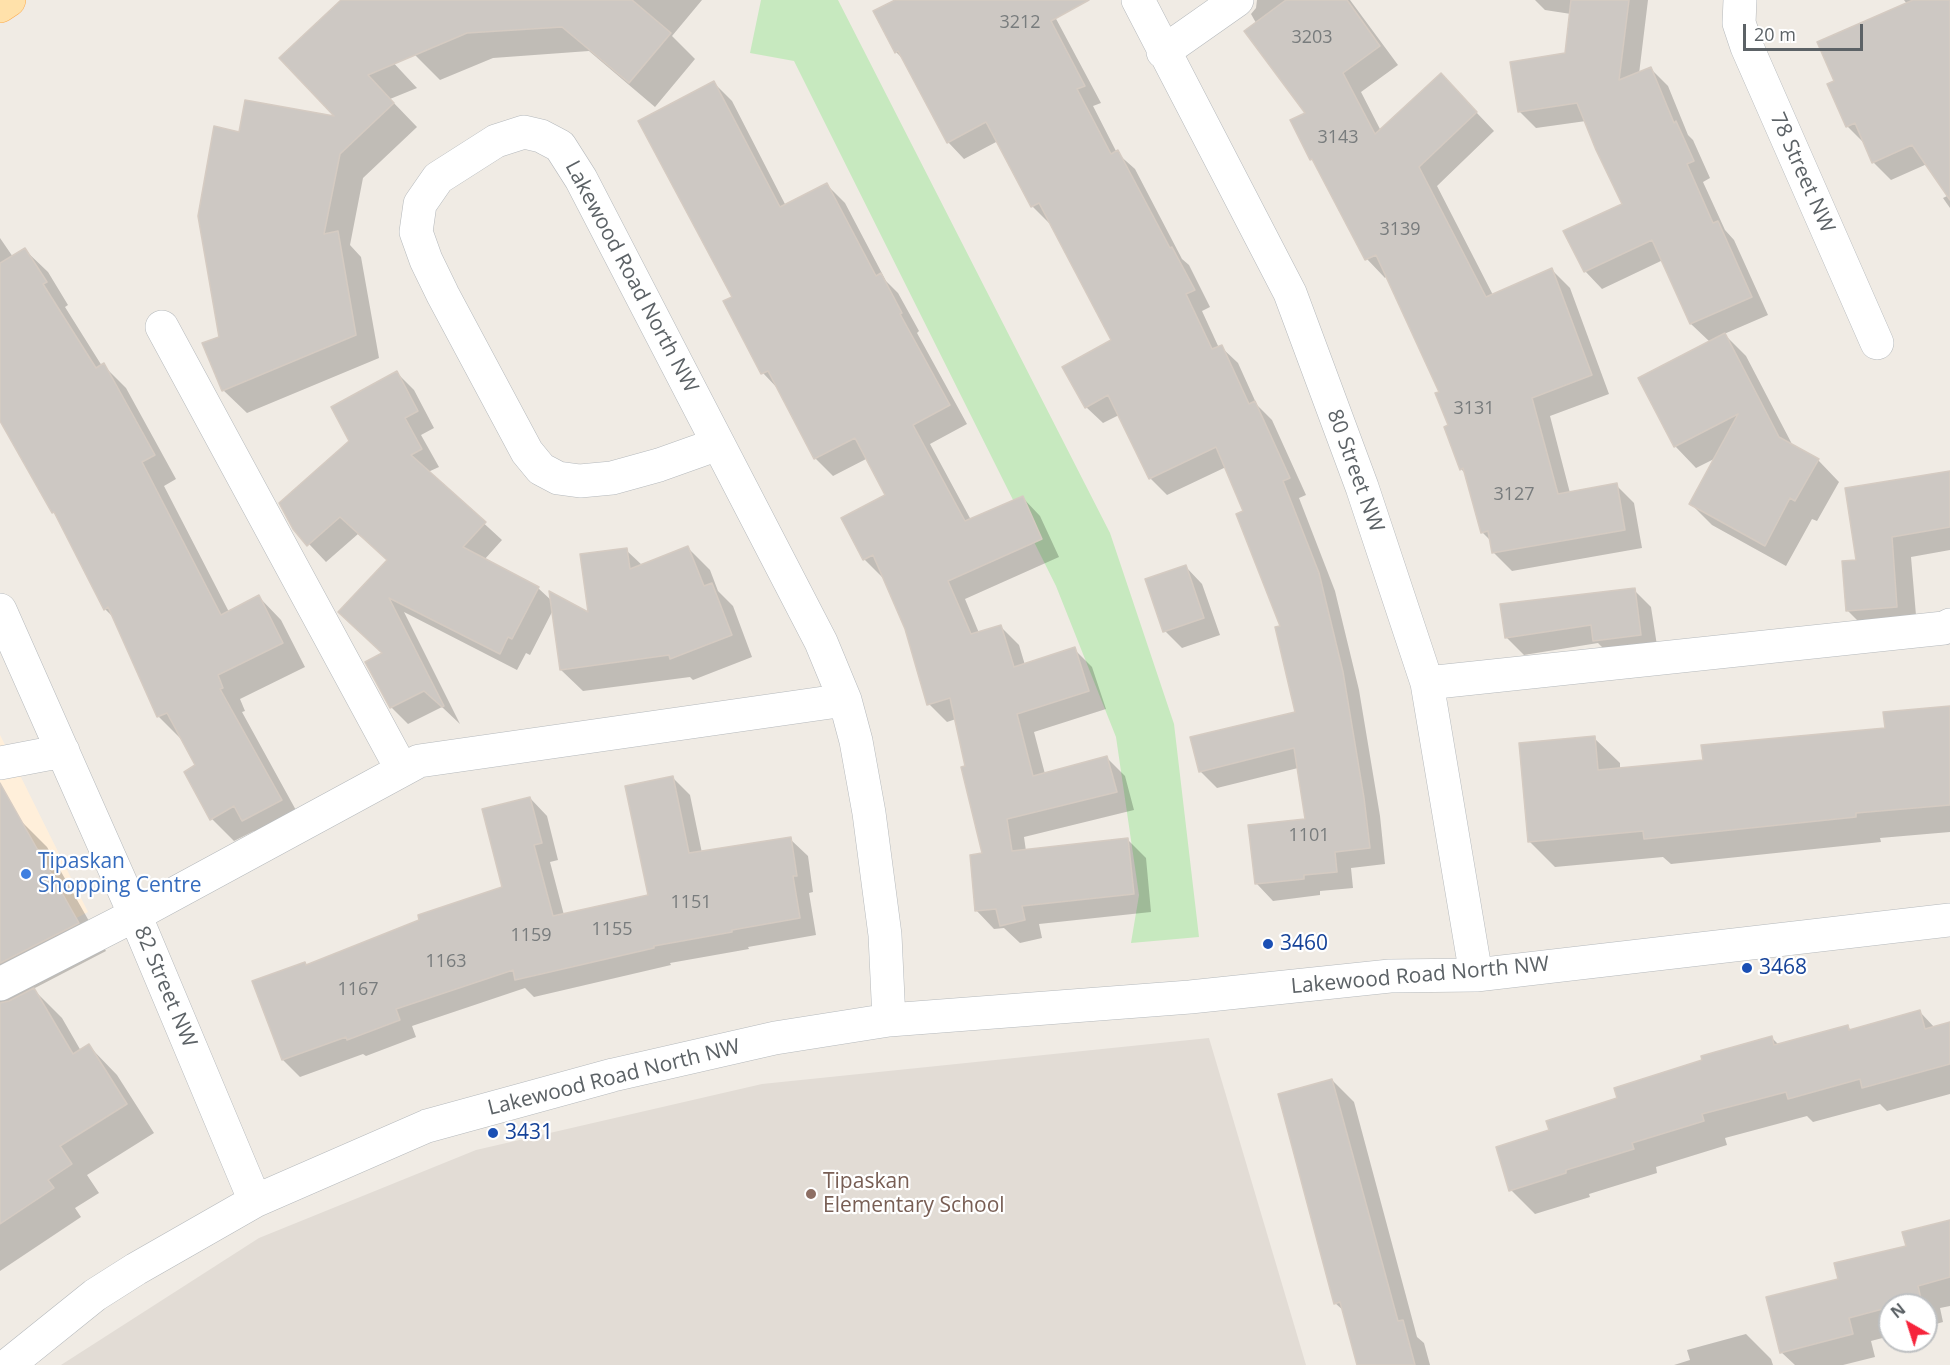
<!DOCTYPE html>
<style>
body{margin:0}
#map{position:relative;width:1950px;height:1365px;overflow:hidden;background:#f0ebe4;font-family:"Open Sans",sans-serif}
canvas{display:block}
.north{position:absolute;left:1878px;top:1293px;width:60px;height:60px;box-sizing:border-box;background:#fff;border:2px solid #bec0c2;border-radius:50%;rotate:321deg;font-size:16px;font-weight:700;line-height:24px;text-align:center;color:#5c6266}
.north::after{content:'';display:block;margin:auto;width:21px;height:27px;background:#f6243b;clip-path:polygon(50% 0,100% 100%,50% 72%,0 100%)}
.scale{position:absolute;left:1743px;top:24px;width:120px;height:27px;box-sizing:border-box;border:3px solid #5c6266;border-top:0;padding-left:8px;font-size:18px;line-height:21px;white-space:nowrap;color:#5c6266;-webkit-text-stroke:4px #fff;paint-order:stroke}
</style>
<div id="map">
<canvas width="1950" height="1365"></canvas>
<div class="north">N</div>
<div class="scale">20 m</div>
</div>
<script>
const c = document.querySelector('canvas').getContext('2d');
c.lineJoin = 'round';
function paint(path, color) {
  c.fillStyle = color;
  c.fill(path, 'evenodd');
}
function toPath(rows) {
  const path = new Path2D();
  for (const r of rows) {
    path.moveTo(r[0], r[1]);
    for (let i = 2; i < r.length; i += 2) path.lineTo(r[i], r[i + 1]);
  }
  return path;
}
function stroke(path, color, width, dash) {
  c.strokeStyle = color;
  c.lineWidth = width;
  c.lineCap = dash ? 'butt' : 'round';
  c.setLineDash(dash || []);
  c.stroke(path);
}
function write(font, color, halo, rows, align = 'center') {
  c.font = font + ' "Open Sans",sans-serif';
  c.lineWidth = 4.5;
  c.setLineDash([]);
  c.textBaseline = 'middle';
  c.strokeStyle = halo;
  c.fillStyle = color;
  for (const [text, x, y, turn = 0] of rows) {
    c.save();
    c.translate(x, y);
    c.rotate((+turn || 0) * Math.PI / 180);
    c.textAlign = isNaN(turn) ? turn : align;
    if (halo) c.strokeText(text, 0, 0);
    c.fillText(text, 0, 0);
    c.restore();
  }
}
const commercial = toPath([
 [0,735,88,912,0,958]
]);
const education = toPath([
 [1209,1038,1306,1365,61,1365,259,1238,476,1150,762,1084]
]);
const green = toPath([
 [761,0,838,0,1110,533,1174,724,1199,937,1131,943,1139,895,1116,737,1056,586,794,61,750,53]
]);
const shadow = toPath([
 [392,0,702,0,672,36,695,59,655,107,589,51,493,58,440,80,415,55],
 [899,0,1046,0,1101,103,1093,106,1117,153,1135,169,1182,259,1189,265,1210,307,1202,311,1219,348,1221,347,1238,363,1257,405,1272,420,1306,495,1299,498,1335,591,1359,690,1380,816,1385,864,1351,868,1353,888,1320,891,1320,895,1273,901,1257,884,1306,820,1298,768,1217,788,1200,771,1297,713,1282,627,1245,512,1226,467,1167,495,1150,478,1119,415,1103,423,1086,407,1113,340,1051,222,1049,223,1032,206,998,141,964,159,948,142,905,61,896,52],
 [1257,0,1350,0,1398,65,1361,92,1381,131,1459,94,1494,131,1437,186,1493,295,1552,270,1570,288,1609,394,1550,416,1570,493,1616,485,1634,503,1642,548,1512,571,1493,552,1492,542,1482,532,1466,474,1461,469,1441,392,1387,276,1385,278,1367,259,1317,165,1312,159,1307,113,1251,14,1256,8],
 [1535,0,1648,0,1639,74,1651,69,1668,86,1688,135,1693,140,1710,178,1703,182,1725,230,1734,240,1768,315,1724,334,1746,356,1793,446,1818,460,1839,482,1817,521,1812,519,1786,566,1712,525,1691,504,1716,458,1696,468,1675,446,1710,342,1691,324,1663,260,1602,289,1585,271,1565,232,1624,205,1586,121,1536,128,1519,111,1566,54,1571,14,1545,10],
 [1904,0,1950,0,1950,208,1943,198,1949,195,1927,164,1891,180,1873,162,1865,144,1847,126,1836,82,1907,4],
 [362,29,417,88,390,99,417,127,363,178,350,245,361,257,379,358,247,413,223,390,221,337,241,133,338,118],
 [714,83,732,101,786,206,827,185,845,203,886,281,898,293,919,331,917,333,967,424,930,444,971,520,1022,497,1040,516,1059,557,965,599,979,633,1001,627,1019,645,1025,665,1074,649,1092,667,1106,709,1034,732,1045,774,1107,758,1125,776,1134,810,1024,837,1026,851,1128,840,1146,858,1151,912,1039,924,1042,938,1020,943,1004,928,994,929,976,910,984,855,956,719,947,722,929,704,907,629,884,576,882,577,864,559,887,495,868,458,833,476,815,458,781,392,763,373,725,302,734,297],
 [0,238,13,257,25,250,48,272,68,305,65,307,102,366,103,365,126,388,176,479,164,486,229,612,259,597,281,620,305,667,240,699,245,711,242,712,303,823,266,843,254,831,234,841,212,819,197,766,181,739,158,716,115,619,105,609,58,517,53,512,0,392],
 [397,373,414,390,434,428,421,435,439,467,428,472,502,540,484,560,538,588,552,601,590,615,626,550,643,566,688,548,710,570,718,591,733,606,752,657,693,680,690,677,583,691,561,670,553,610,530,655,526,653,517,670,404,612,460,724,442,707,408,724,391,707,384,654,388,560,358,534,326,562,294,528],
 [1950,473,1950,550,1911,557,1917,627,1868,631,1847,610,1858,561],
 [1185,566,1202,584,1220,635,1182,648,1165,631],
 [1634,590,1651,607,1658,652,1612,657,1598,643,1524,655,1507,638],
 [1950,707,1950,832,1880,838,1881,842,1671,864,1663,857,1555,867,1529,841,1594,738,1620,763,1620,769,1704,761,1886,729],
 [673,778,690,795,702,853,790,839,808,856,813,892,809,893,816,935,748,947,749,949,670,963,671,965,534,997,525,988,412,1026,416,1037,366,1056,363,1054,300,1077,283,1060,254,982,307,966,504,888,530,798,547,816,558,860,550,862,564,915,650,896],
 [18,818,47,847,106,951,33,989,62,1018,81,1051,89,1046,117,1075,154,1133,87,1175,99,1193,75,1208,81,1217,0,1271,0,828],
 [1920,1012,1935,1028,1950,1024,1950,1094,1887,1111,1880,1104,1813,1122,1807,1116,1725,1138,1727,1145,1656,1167,1657,1173,1589,1194,1590,1197,1535,1214,1511,1190,1550,1131,1619,1099,1772,1038,1779,1045,1847,1026,1852,1031],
 [1332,1080,1354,1102,1417,1337,1424,1343,1430,1365,1358,1365,1344,1311,1335,1303],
 [1950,1222,1950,1306,1940,1308,1943,1322,1926,1327,1926,1305,1890,1305,1890,1336,1871,1341,1875,1357,1843,1365,1795,1365,1781,1352,1839,1280,1907,1247],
 [1746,1334,1771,1359,1773,1365,1674,1365,1690,1360,1687,1350]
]);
const building = toPath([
 [341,0,632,0,671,33,629,83,562,27,467,33,368,75,394,103,340,154,324,234,338,231,356,335,222,391,202,343,219,337,198,216,214,126,239,132,245,100,334,116,279,58,341,0],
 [895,0,1089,0,1051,21,1085,86,1077,89,1111,154,1118,150,1170,248,1172,247,1195,290,1186,294,1212,349,1222,345,1249,404,1255,401,1290,478,1283,481,1319,573,1343,672,1364,798,1370,848,1335,852,1337,872,1304,875,1304,879,1255,884,1248,825,1305,819,1294,748,1199,772,1190,737,1295,712,1275,627,1280,626,1236,514,1243,511,1216,447,1149,479,1108,395,1085,408,1062,367,1111,340,1039,203,1031,207,986,122,947,143,898,51,895,53,873,11,895,0],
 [1286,0,1347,0,1380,46,1343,73,1375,134,1441,73,1477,112,1419,167,1486,297,1552,268,1592,375,1532,398,1558,494,1617,483,1625,530,1492,553,1488,531,1481,533,1463,468,1460,470,1444,427,1448,425,1435,393,1439,392,1376,255,1365,260,1312,159,1310,160,1290,120,1305,113,1244,31,1286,0],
 [1571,0,1629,0,1619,80,1651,67,1674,123,1676,121,1694,161,1687,164,1713,223,1718,221,1752,297,1690,324,1652,240,1584,272,1563,231,1622,204,1596,150,1577,103,1518,112,1510,62,1565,53,1571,0],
 [1913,0,1950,0,1950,200,1912,145,1872,163,1855,123,1846,127,1827,84,1834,81,1817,42,1913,0],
 [714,81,780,207,827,183,876,276,881,273,902,313,900,314,950,405,913,425,965,521,1023,496,1042,539,948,581,971,634,1001,625,1014,667,1075,647,1089,691,1017,714,1033,776,1107,756,1117,792,1007,819,1012,851,1128,838,1134,894,1022,906,1025,920,1000,926,996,909,975,911,970,855,982,853,961,767,965,766,950,698,927,705,905,629,873,555,863,560,841,518,885,495,855,438,814,459,768,371,761,374,723,301,732,297,638,121,714,81],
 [25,248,47,282,43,284,96,368,104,363,155,455,142,462,221,615,259,595,283,643,218,675,223,688,220,689,282,800,242,821,234,806,210,820,184,772,195,765,167,713,157,717,108,607,104,610,54,512,52,513,0,421,0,263,25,248],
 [1725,333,1779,437,1819,459,1795,501,1790,498,1765,546,1689,504,1738,414,1674,447,1638,378,1725,333],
 [397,371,418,411,405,418,422,449,411,455,486,522,463,547,539,587,512,639,508,637,500,654,389,598,444,706,442,707,424,691,390,708,365,662,382,653,338,612,387,560,340,517,307,546,293,529,279,503,349,441,331,407,397,371],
 [1950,471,1950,527,1892,537,1897,607,1846,611,1842,561,1856,560,1845,488,1950,471],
 [688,546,704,586,712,583,732,635,670,659,669,655,560,670,549,591,588,612,580,554,627,548,630,569,688,546],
 [1186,565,1204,618,1163,632,1145,579,1186,565],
 [1635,588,1641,635,1593,641,1591,625,1505,638,1500,604,1635,588],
 [1950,706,1950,805,1856,813,1856,817,1644,839,1643,831,1528,842,1519,743,1595,736,1598,770,1703,760,1701,745,1885,728,1883,712,1950,706],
 [673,776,689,853,791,837,797,876,793,876,800,918,732,930,732,932,654,946,654,948,515,980,513,970,396,1009,400,1020,347,1040,346,1037,282,1060,252,981,305,962,306,965,419,920,418,915,502,887,482,809,530,797,542,843,534,845,553,916,648,895,625,786,673,776],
 [0,783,79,923,0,963,0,783],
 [34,988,73,1054,89,1044,127,1104,60,1146,72,1164,48,1180,54,1188,0,1224,0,1003,9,1001,34,988],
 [1920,1010,1925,1029,1950,1022,1950,1064,1862,1088,1860,1079,1788,1099,1786,1092,1702,1114,1704,1121,1632,1143,1634,1149,1566,1170,1566,1173,1509,1191,1496,1147,1549,1130,1546,1121,1617,1098,1614,1088,1702,1060,1701,1056,1772,1036,1774,1045,1848,1025,1849,1030,1920,1010],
 [1332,1079,1398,1321,1403,1320,1415,1365,1357,1365,1340,1302,1334,1304,1278,1094,1332,1079],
 [1950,1220,1950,1277,1918,1286,1921,1299,1890,1305,1890,1307,1849,1318,1853,1334,1780,1353,1766,1297,1838,1279,1834,1263,1906,1246,1902,1232,1950,1220]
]);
const minor = toPath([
 [1138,0,1290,293,1362,487,1427,683,1476,975],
 [1740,0,1739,23,1747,47,1877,343],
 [1163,52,1237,0],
 [162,327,402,770],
 [718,444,659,465,612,478,580,481,558,478,541,469,527,452,443,295,426,260,416,232,420,204,438,178,496,141,524,132,541,136,560,146,581,179,821,642,845,700,856,741,869,813,885,935,889,1020],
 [0,610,135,915,255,1201],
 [1427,683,1944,628,1950,625],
 [0,763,63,751],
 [0,984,135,915,419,761,845,700],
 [8,1365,95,1295,136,1269,255,1201,427,1126,613,1075,775,1038,889,1020,1190,997,1390,976,1476,975,1950,920]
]);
const major = toPath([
 [0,6,9,0]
]);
const markers = [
 [26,874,6,"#3f7fe0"],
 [1268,944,6,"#1a4fb4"],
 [1747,968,6,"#1a4fb4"],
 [493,1133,6,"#1a4fb4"],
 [811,1194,6,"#8d6e63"]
];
const numberNames = [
 ["3212",1020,23],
 ["3203",1312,38],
 ["3143",1338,138],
 ["3139",1400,230],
 ["3131",1474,409],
 ["3127",1514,495],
 ["1101",1309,836],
 ["1151",691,903],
 ["1155",612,930],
 ["1159",531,936],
 ["1163",446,962],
 ["1167",358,990]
];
const streetNames = [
 ["78 Street NW",1802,173,66],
 ["Lakewood Road North NW",631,277,62],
 ["80 Street NW",1355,471,70],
 ["Lakewood Road North NW",1420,976,-5],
 ["82 Street NW",165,987,67],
 ["Lakewood Road North NW",614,1078,-14]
];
const shopNames = [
 ["Tipaskan",38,862],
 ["Shopping Centre",38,886]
];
const transitNames = [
 ["3460",1280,944],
 ["3468",1759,968],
 ["3431",505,1133]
];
const educationNames = [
 ["Tipaskan",823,1182],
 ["Elementary School",823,1206]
];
paint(commercial, '#ffefda');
paint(education, '#e2dcd5');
paint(green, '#c7e9bf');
paint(shadow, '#0003');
paint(building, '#cdc8c3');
stroke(building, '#d5cbc2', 1.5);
stroke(minor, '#b5b9bc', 34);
stroke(major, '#fcac51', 34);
stroke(minor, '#fff', 33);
stroke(major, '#ffe1aa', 33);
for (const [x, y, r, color] of markers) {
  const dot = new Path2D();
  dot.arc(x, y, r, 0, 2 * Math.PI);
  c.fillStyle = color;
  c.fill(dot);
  stroke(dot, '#fff', 2);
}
write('18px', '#787c7d', null, numberNames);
write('21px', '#5c6266', '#fff', streetNames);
write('21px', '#366cbe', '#fff', shopNames, 'left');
write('21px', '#164399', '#fff', transitNames, 'left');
write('21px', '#785e54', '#fff', educationNames, 'left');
</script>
